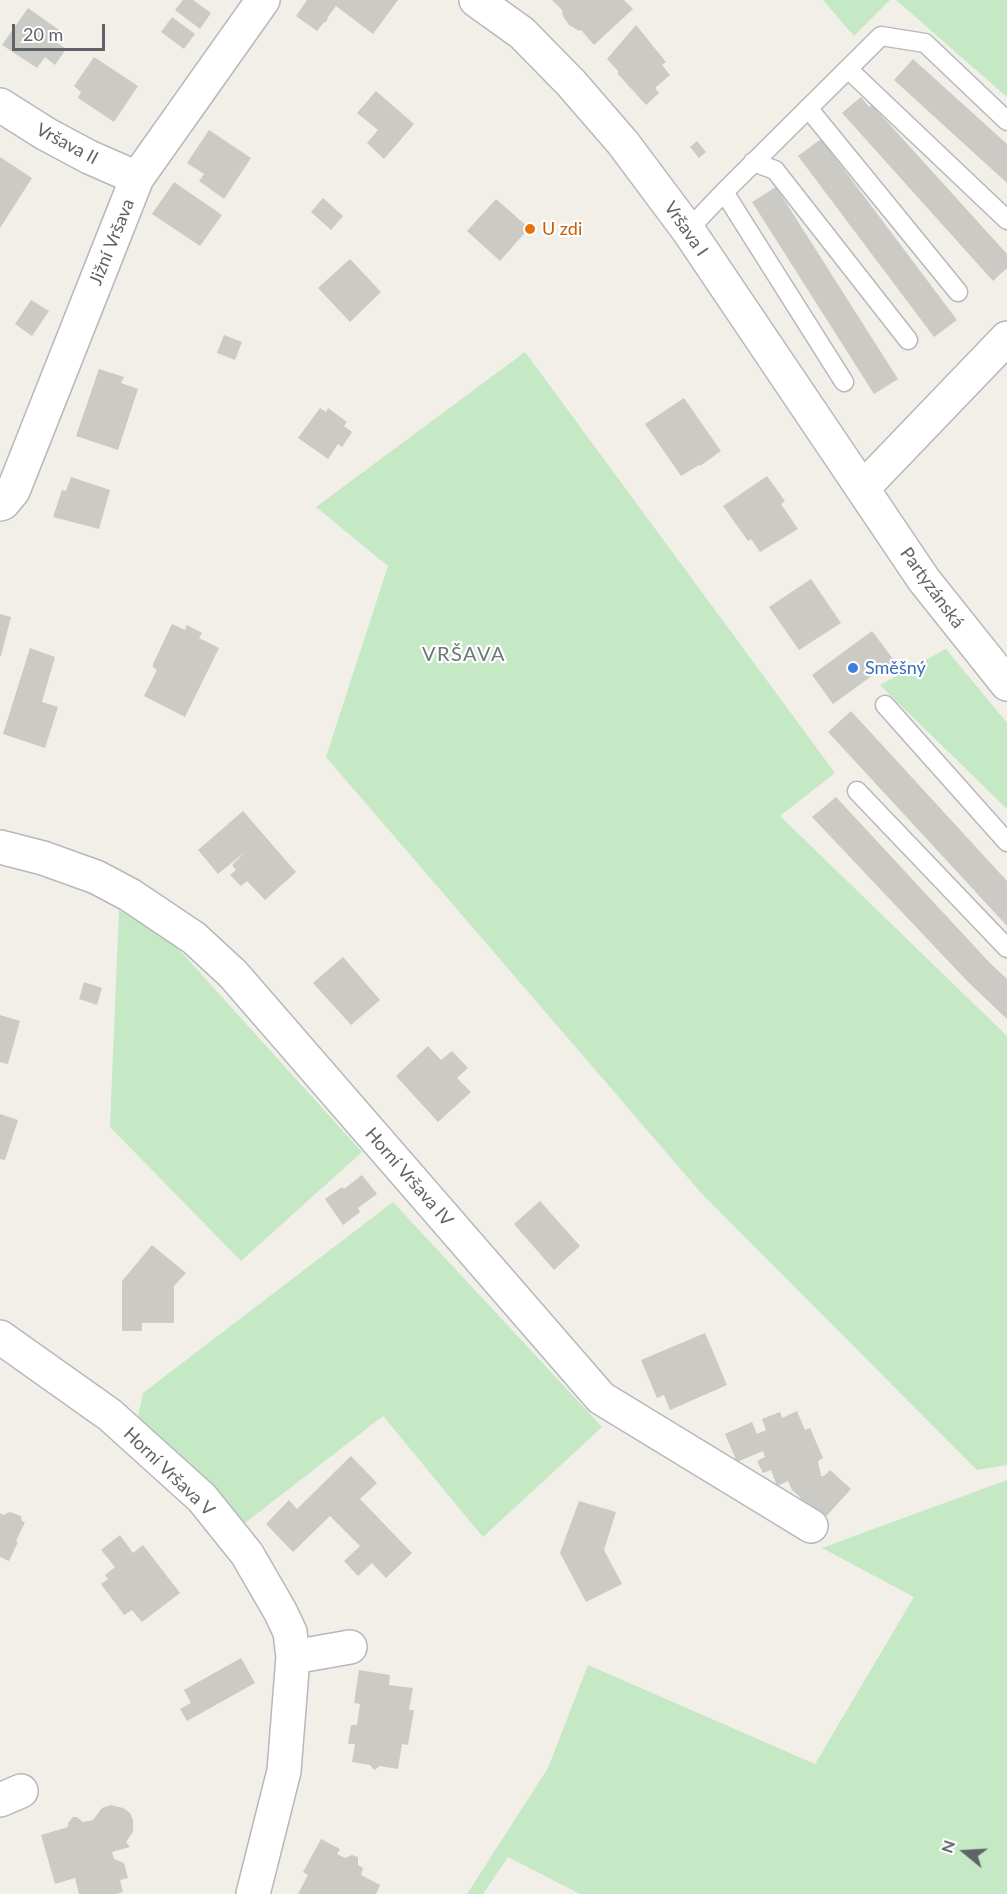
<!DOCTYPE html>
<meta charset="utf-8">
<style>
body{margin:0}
#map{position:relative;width:1007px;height:1894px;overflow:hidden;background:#f1efe8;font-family:Lato,sans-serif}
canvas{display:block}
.north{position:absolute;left:935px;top:1822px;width:60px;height:60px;-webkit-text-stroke:4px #fff;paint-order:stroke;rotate:288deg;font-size:16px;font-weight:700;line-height:24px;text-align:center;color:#5f6368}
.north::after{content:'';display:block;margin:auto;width:21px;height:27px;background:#5f6368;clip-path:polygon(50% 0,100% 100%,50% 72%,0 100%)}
.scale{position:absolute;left:12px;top:24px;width:93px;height:27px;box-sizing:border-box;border:3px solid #5f6368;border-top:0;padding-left:8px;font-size:18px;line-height:21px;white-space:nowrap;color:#5f6368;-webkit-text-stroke:4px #fff;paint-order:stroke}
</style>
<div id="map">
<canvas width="1007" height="1894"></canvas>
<div class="north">N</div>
<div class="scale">20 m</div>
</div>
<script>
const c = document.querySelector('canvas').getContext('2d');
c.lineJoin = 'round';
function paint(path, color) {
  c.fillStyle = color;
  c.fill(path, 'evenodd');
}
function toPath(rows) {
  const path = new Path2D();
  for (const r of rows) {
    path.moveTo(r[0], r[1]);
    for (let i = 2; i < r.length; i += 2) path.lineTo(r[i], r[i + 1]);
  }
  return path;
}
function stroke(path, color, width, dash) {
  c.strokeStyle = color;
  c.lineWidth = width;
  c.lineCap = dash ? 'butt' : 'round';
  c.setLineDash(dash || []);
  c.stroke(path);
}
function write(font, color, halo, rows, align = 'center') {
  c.font = font + ' Lato,sans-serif';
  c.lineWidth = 4.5;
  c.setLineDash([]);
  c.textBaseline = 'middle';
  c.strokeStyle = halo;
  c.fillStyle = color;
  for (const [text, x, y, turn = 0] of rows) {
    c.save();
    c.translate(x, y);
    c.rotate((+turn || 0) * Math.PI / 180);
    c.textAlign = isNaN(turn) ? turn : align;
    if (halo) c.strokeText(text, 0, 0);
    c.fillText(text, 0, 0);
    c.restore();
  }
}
const green = toPath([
 [823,0,890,0,854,36],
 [896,0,1007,0,1007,97],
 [525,352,835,773,780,816,1007,1036,1007,1465,977,1470,702,1194,326,757,388,566,316,507],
 [946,649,1007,723,1007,809,880,685],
 [119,910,173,943,362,1152,241,1261,110,1127],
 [393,1202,602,1427,483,1537,383,1416,245,1523,138,1417,143,1393],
 [1007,1480,1007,1894,580,1894,508,1857,483,1894,467,1894,548,1768,588,1665,815,1764,914,1597,822,1548]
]);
const building = toPath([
 [183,0,193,0,211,13,200,29,175,10],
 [307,0,398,0,373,34,336,6,327,18,328,19,325,23,324,22,317,31,296,16],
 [552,0,624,0,633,9,594,45,581,30,579,31,569,25,563,16,562,12,563,11],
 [28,8,62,32,56,42,66,49,55,65,45,57,37,68,2,45],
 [172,17,195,34,184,49,161,32],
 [636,25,666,62,662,65,670,75,655,88,659,93,646,105,617,73,619,72,607,59],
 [94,57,138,86,114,122,78,98,81,92,74,86],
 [913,59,1007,144,1007,183,894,80],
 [376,91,414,124,384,159,367,143,378,130,357,113],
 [861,97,869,107,872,105,1007,254,1007,268,993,281,842,113],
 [209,130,251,158,224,199,199,181,204,174,187,163],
 [821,139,957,320,934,337,798,156],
 [697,141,706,152,699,158,690,147],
 [0,157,32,178,0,228],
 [174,182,222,215,200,246,152,214],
 [776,187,898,379,874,394,752,202],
 [323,198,343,216,331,230,311,212],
 [496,199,529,228,500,261,467,231],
 [350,259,381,292,350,322,318,288],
 [31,300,49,311,32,336,15,324],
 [224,335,242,342,235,360,217,353],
 [99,369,124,377,121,383,138,389,118,450,76,436],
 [684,398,721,451,700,466,699,465,681,476,645,424],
 [320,408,326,412,328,408,347,422,344,426,352,432,342,447,338,444,328,459,298,438],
 [767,476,785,501,781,504,798,529,760,552,751,539,748,541,723,506],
 [71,477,110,490,99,529,53,517,62,490,66,491],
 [811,579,841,623,799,650,769,607],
 [0,614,11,617,1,656,0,656],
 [172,624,185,630,187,625,202,633,199,638,219,648,185,717,144,696,157,670,153,667,153,664],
 [872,631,894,660,833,704,812,675],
 [30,648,55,657,42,702,58,707,45,748,3,734],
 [851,711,1007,881,1007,926,828,732],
 [836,797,989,962,1007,979,1007,1019,968,982,812,817],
 [243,811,296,872,265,900,247,881,241,886,230,875,236,870,232,865,245,852,218,874,198,850],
 [343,957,380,1000,351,1025,313,983],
 [84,982,102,988,97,1005,79,999],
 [0,1015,20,1021,8,1064,0,1062],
 [428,1046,441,1060,452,1051,468,1068,457,1078,471,1092,438,1122,396,1076],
 [0,1114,18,1120,5,1160,0,1159],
 [362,1175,377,1194,358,1208,360,1212,343,1225,325,1199,342,1187,344,1189],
 [540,1201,580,1246,554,1270,514,1224],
 [152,1245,186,1273,174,1286,174,1323,142,1323,142,1331,122,1331,122,1281],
 [705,1333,727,1385,670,1410,664,1395,657,1398,641,1360],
 [797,1411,805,1430,810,1428,823,1458,818,1461,821,1476,824,1476,830,1470,851,1489,821,1522,798,1501,801,1498,792,1490,788,1481,777,1486,771,1470,763,1473,757,1461,765,1457,763,1451,737,1462,725,1434,752,1422,757,1434,766,1430,762,1419,780,1412,782,1418],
 [351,1456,377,1483,360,1499,412,1553,386,1578,372,1563,358,1576,344,1561,360,1546,330,1516,293,1552,266,1524,289,1500,297,1509],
 [579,1501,616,1512,604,1550,622,1584,586,1602,560,1553],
 [10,1512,21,1516,22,1521,25,1522,16,1541,18,1542,9,1561,0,1557,0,1513,3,1515],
 [120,1535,133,1553,143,1545,180,1593,142,1622,132,1610,124,1615,101,1584,108,1579,105,1575,115,1567,101,1550],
 [241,1658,255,1683,187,1721,180,1709,191,1703,184,1690],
 [359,1670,390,1675,389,1685,413,1688,409,1710,414,1710,408,1745,402,1744,398,1769,380,1766,374,1770,370,1765,352,1762,355,1744,348,1744,351,1725,357,1725,360,1704,354,1703],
 [111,1805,123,1808,130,1813,133,1820,133,1832,126,1842,130,1847,112,1852,114,1859,124,1863,128,1878,120,1880,123,1892,116,1894,79,1894,75,1878,55,1884,41,1835,68,1827,68,1823,73,1817,77,1817,83,1822,93,1820,102,1808],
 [321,1839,340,1849,337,1854,345,1858,352,1855,358,1857,358,1865,363,1868,361,1875,380,1885,376,1894,298,1894,308,1875,303,1872]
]);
const service = toPath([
 [848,69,1007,220],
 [808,108,958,292],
 [753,162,775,170,908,340],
 [724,192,844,382],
 [688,230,724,192,881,36,925,43,1007,121],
 [885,705,1007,842],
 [857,791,1007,948]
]);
const minor = toPath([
 [476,0,522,33,571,83,623,143,688,230,924,580,1007,684],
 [0,105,46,134,89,157,137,178],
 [863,488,1007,338],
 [0,504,3,503,13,491,137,178,263,0],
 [0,847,43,858,96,877,130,895,194,938,233,974,601,1398,811,1526],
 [0,1337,110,1415,202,1498,247,1554,280,1611,290,1632,293,1657,284,1771,253,1894],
 [293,1657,350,1647],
 [0,1800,21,1791]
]);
const markers = [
 [530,229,6,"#e8710a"],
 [853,668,6,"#3f7fe0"]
];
const streetNames = [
 ["Vršava II",67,144,28],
 ["Vršava I",686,229,55],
 ["Jižní Vršava",112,242,-68],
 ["Partyzánská",932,588,54],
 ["Horní Vršava IV",409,1177,49],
 ["Horní Vršava V",169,1472,44]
];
const foodNames = [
 ["U zdi",542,229]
];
const shopNames = [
 ["Směšný",865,668]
];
const neighbourhoodNames = [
 ["VRŠAVA",464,655]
];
paint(green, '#c5e8c5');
paint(building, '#cccac5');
stroke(service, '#b5b8bc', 21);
stroke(minor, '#b5b8bc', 36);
stroke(service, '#fff', 18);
stroke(minor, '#fff', 33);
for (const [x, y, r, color] of markers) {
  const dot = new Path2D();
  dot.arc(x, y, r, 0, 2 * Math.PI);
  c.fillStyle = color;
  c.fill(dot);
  stroke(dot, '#fff', 2);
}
write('18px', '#5f6368', '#fff', streetNames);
write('18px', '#c56008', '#fff', foodNames, 'left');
write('18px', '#366cbe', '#fff', shopNames, 'left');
c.letterSpacing = '1.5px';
write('20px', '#70757a', '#fff', neighbourhoodNames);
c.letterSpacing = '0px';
</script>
